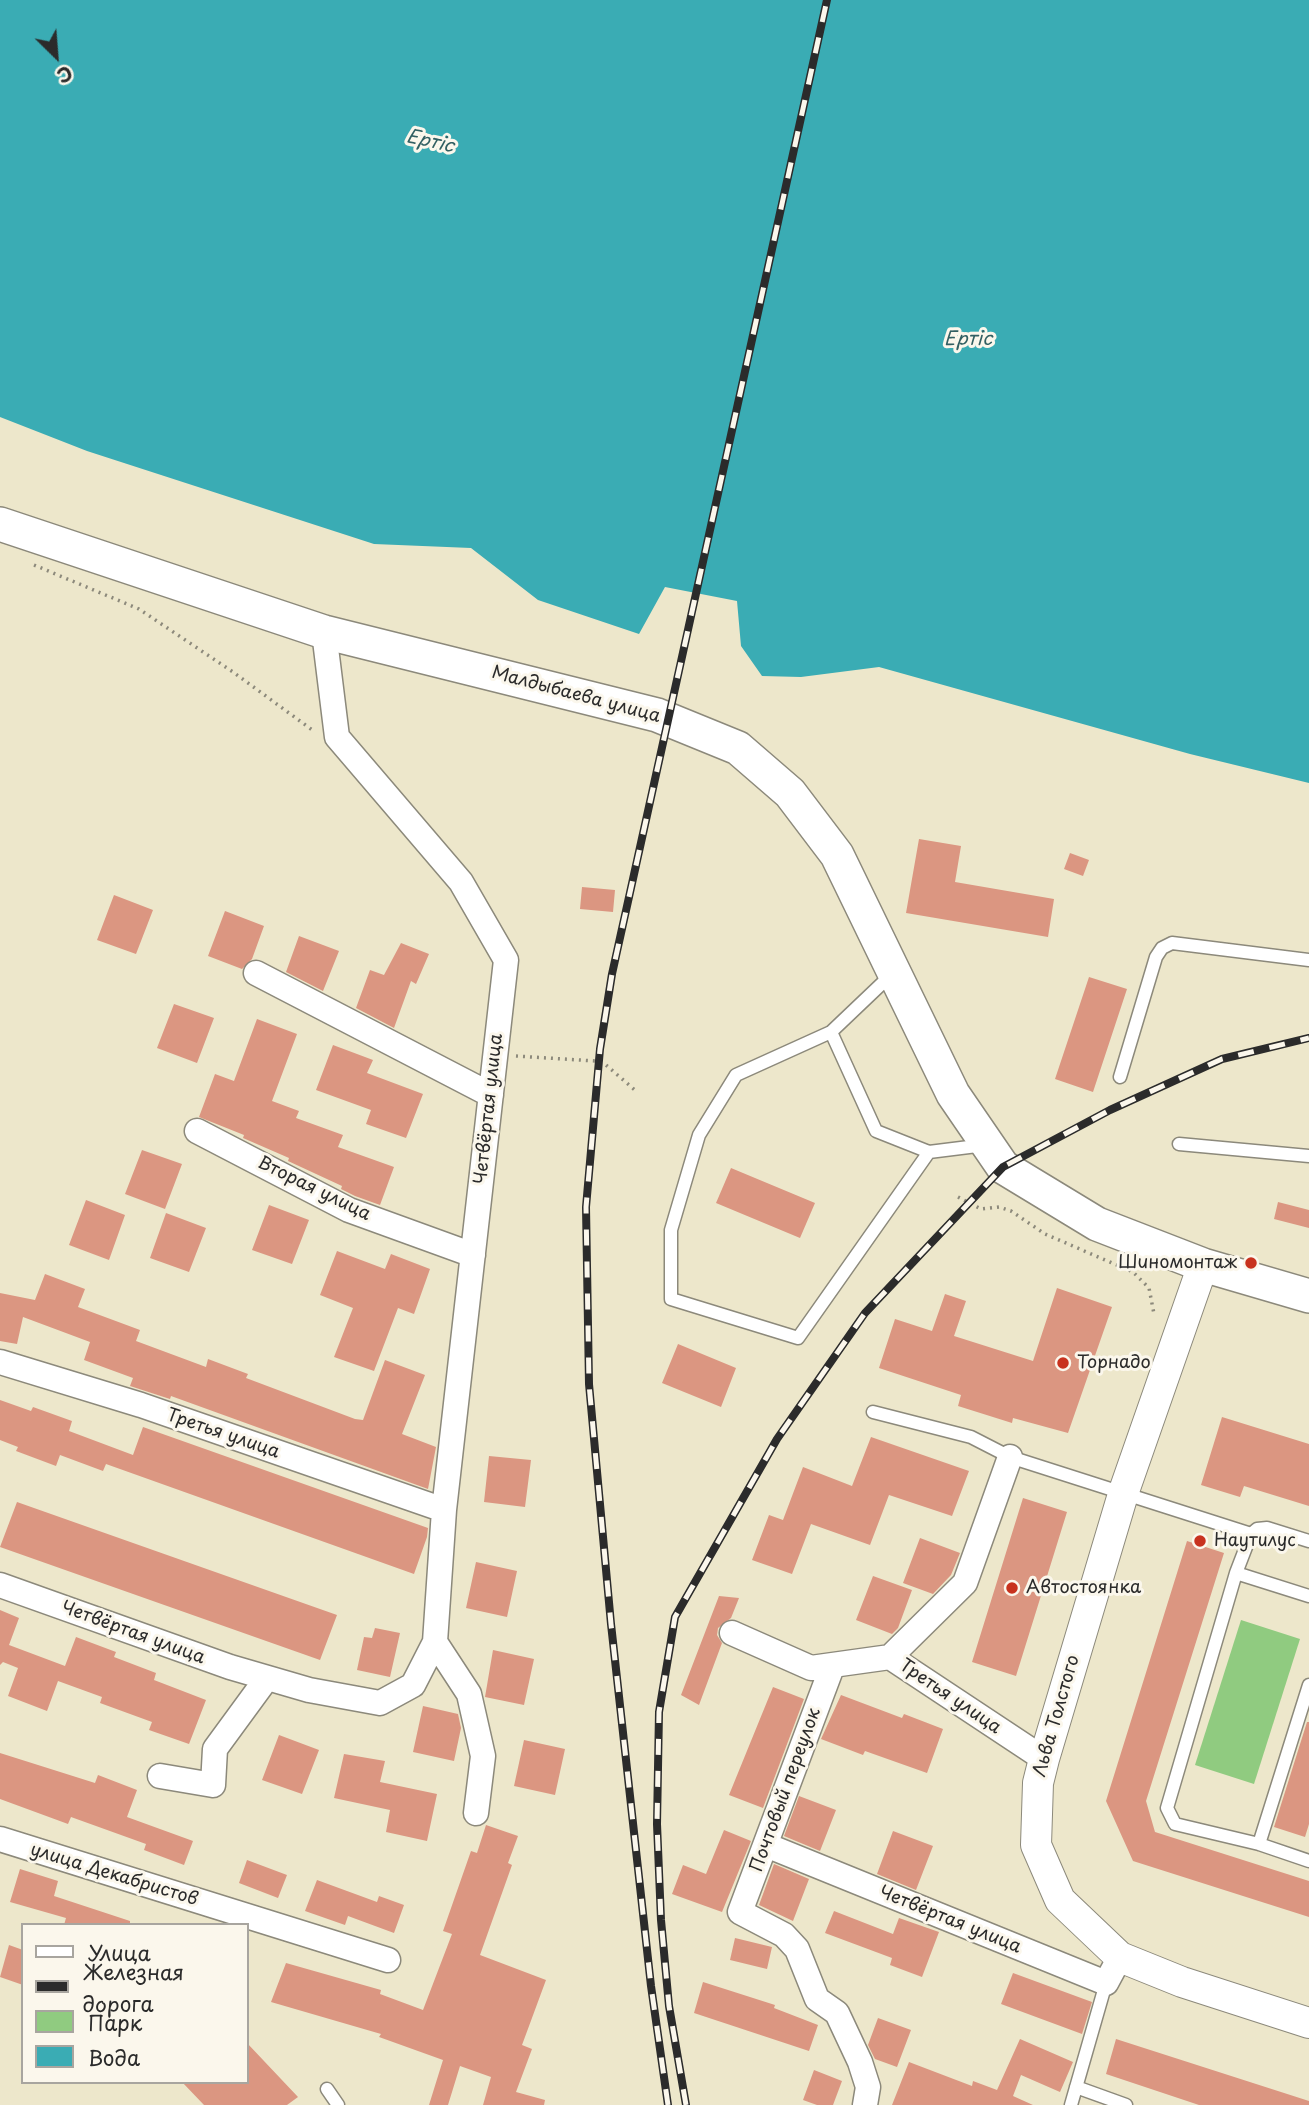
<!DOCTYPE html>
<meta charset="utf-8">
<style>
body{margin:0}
#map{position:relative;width:1309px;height:2105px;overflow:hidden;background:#ede7cb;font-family:"Playpen Sans",sans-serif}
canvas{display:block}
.legend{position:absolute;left:21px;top:1923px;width:228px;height:161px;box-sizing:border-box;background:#fbf7ec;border:2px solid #a8a59f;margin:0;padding:9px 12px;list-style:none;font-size:21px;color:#2b2b2b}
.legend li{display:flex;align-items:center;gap:14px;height:35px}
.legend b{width:35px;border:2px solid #a8a59f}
.north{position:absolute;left:21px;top:21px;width:70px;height:70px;-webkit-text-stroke:5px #fbf7ec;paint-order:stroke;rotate:155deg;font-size:19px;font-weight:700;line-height:28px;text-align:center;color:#2b2b2b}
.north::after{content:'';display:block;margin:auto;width:24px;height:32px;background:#2b2b2b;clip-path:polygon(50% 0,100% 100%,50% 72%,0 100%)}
</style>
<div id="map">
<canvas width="1309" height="2105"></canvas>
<ul class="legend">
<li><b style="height:9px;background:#fff"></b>Улица</li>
<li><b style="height:9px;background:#2b2b2b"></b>Железная дорога</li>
<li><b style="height:19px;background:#90cb80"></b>Парк</li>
<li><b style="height:19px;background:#3aacb4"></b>Вода</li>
</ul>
<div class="north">С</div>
</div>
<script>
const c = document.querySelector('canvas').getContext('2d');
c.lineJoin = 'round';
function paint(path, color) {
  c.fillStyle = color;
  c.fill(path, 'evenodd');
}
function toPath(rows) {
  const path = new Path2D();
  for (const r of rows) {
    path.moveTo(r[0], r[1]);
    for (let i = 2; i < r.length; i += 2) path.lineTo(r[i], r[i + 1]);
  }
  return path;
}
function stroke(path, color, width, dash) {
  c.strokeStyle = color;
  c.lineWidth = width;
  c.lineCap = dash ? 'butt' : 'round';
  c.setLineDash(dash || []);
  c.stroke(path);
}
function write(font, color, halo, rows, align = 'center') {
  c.font = font + ' "Playpen Sans",sans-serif';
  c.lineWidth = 6;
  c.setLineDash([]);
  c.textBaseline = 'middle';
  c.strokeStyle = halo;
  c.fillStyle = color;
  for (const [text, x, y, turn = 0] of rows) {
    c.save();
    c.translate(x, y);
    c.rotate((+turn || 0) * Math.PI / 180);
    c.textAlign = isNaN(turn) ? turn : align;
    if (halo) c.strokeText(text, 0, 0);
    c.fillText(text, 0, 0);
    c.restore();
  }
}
const green = toPath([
 [1241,1620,1300,1639,1254,1784,1195,1765]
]);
const water = toPath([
 [0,0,1309,0,1309,783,1190,754,879,667,801,677,762,676,741,646,737,601,665,587,639,634,538,600,471,548,374,544,87,451,0,417]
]);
const building = toPath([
 [919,839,961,846,955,882,1054,899,1048,937,906,913],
 [1070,853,1089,860,1083,876,1064,869],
 [582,887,615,890,613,912,580,909],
 [114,895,153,910,136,954,97,940],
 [225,911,264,926,252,959,242,969,208,956],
 [299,936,339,951,323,991,286,972],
 [401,943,429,954,416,984,411,981,394,1028,356,1008,370,970,384,975],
 [1089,977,1127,989,1093,1092,1055,1079],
 [174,1004,214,1018,197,1063,157,1048],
 [257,1019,297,1034,272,1101,299,1111,296,1118,343,1135,338,1147,394,1167,380,1205,355,1196,341,1189,342,1186,288,1161,289,1158,243,1138,244,1135,199,1117,215,1074,234,1081],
 [333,1045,373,1060,367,1073,423,1094,406,1138,366,1124,371,1110,316,1090],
 [142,1150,182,1164,165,1209,125,1194],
 [731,1168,815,1203,800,1238,716,1203],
 [86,1200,125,1215,109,1260,69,1245],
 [1278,1202,1309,1210,1309,1228,1274,1219],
 [269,1205,309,1220,292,1264,252,1250],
 [166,1213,206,1228,189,1272,150,1258],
 [337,1251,385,1269,391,1254,430,1269,414,1314,398,1308,374,1371,334,1357,353,1308,320,1295],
 [45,1274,85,1289,78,1307,140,1330,136,1341,206,1367,208,1359,248,1374,246,1378,355,1419,363,1420,385,1360,425,1375,402,1434,436,1447,428,1489,171,1396,170,1399,130,1386,133,1378,84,1360,90,1342,23,1317,17,1344,0,1341,0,1293,35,1300],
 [1057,1288,1112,1307,1068,1433,1013,1418,1012,1423,958,1406,961,1395,879,1368,895,1319,932,1331,945,1294,966,1301,954,1336,1033,1361],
 [678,1344,736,1368,721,1407,662,1383],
 [0,1400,31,1411,33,1407,72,1421,69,1431,133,1455,143,1427,428,1528,427,1537,414,1574,106,1464,103,1471,60,1455,56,1466,16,1451,18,1447,0,1440],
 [1222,1417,1309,1444,1309,1506,1244,1486,1240,1497,1201,1485],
 [871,1437,969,1471,952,1516,889,1495,870,1545,811,1524,792,1574,752,1560,769,1515,783,1520,803,1467,852,1486],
 [489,1456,531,1460,525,1507,484,1502],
 [1023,1498,1067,1512,1016,1676,972,1662],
 [17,1502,337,1615,320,1660,0,1547],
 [920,1538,960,1553,951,1575,933,1594,903,1583],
 [1187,1541,1224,1553,1146,1801,1155,1832,1309,1881,1309,1917,1133,1861,1106,1801],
 [476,1562,517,1571,507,1617,466,1608],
 [873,1576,912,1590,898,1628,892,1634,856,1620],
 [719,1596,739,1598,731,1618,718,1628,717,1635,722,1643,699,1705,681,1695],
 [0,1610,19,1618,9,1645,65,1666,76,1637,116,1652,114,1657,156,1673,154,1680,206,1700,189,1744,149,1730,152,1722,100,1703,102,1697,58,1681,47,1711,8,1696,18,1668,3,1662,0,1665],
 [375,1628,400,1633,390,1677,357,1670,364,1637,372,1638],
 [493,1650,534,1659,524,1705,485,1697],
 [773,1687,804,1699,763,1808,729,1795],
 [841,1695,902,1718,904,1714,943,1729,927,1773,865,1751,863,1755,821,1739],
 [423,1706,458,1714,461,1728,454,1761,413,1752],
 [1307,1722,1309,1722,1309,1824,1305,1837,1274,1827],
 [279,1735,319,1750,302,1794,262,1780],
 [524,1740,565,1749,555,1795,514,1786],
 [0,1753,95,1783,98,1775,137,1790,127,1817,193,1841,184,1865,144,1850,146,1844,71,1817,68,1824,0,1799],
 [344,1754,385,1761,380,1782,437,1794,427,1841,386,1832,390,1810,334,1798],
 [799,1796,836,1810,820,1851,784,1836],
 [486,1825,518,1836,508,1863,512,1865,480,1955,546,1980,522,2045,532,2049,516,2092,545,2100,544,2105,483,2105,491,2077,460,2066,448,2105,429,2105,443,2060,379,2037,381,2034,271,2002,286,1963,381,1990,380,1994,423,2010,452,1934,443,1931,471,1851,477,1853],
 [724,1830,751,1841,722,1912,672,1894,683,1865,706,1874],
 [893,1831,933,1846,916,1890,877,1874],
 [247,1860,287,1875,278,1898,239,1883],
 [774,1864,809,1879,793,1921,759,1905],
 [20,1869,58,1881,54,1896,130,1921,130,1925,64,1925,66,1918,10,1902],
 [317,1880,377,1902,379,1896,404,1905,394,1933,348,1916,345,1925,305,1911],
 [834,1911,893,1934,899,1918,939,1932,922,1977,890,1965,892,1958,825,1933],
 [735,1938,772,1947,767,1969,730,1960],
 [9,1945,23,1950,23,1985,0,1977],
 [1013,1973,1092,2002,1082,2034,1001,2004],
 [703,1982,775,2005,774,2008,818,2025,809,2051,694,2013],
 [878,2018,911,2030,897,2067,875,2059,868,2045],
 [1020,2039,1073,2062,1060,2092,1021,2075,1013,2096,1033,2105,892,2105,909,2062,972,2086,973,2081,997,2090],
 [1116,2039,1309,2101,1309,2105,1199,2105,1106,2074],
 [247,2043,298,2097,287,2105,204,2105,182,2082,247,2082],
 [814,2070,842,2081,833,2105,817,2105,803,2100]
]);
const path = toPath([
 [34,565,139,609,233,672,315,732],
 [516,1056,595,1061,606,1065,636,1091],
 [958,1197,981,1209,999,1207,1011,1211,1045,1234,1133,1272,1149,1288,1154,1314]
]);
const service = toPath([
 [893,973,831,1032,736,1075,699,1135,671,1230,671,1299,798,1338,929,1152,985,1145],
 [831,1032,876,1131,929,1152],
 [1120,1077,1156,957,1162,948,1172,943,1309,960],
 [1179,1144,1309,1156],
 [873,1412,971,1437,1010,1457,1251,1534,1236,1573,1167,1808,1175,1824,1259,1844,1309,1861],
 [1251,1534,1257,1529,1267,1528,1309,1541],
 [1236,1573,1309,1596],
 [1259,1844,1309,1685],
 [1076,2087,1126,2105],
 [327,2089,338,2105],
 [1071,2105,1106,1983]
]);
const minor = toPath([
 [256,973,491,1095],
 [197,1131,349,1210,473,1255],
 [0,1362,141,1405,444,1510],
 [0,1585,230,1667,309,1690,380,1703,413,1685,435,1642,444,1510,506,960,461,882,337,737,324,632],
 [732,1633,811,1668,890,1657,1044,1759],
 [435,1642,469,1694,483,1756,476,1813],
 [890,1657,965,1583,1010,1457],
 [832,1667,740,1912,784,1935,797,1949,817,1999,837,2013,860,2062,868,2087,865,2105],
 [160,1776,213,1785,215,1749,267,1678],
 [0,1839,388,1960],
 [766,1845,1106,1983,1120,1957]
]);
const tertiary = toPath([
 [1203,1265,1124,1491,1044,1759,1038,1783,1036,1845,1060,1900,1120,1957,1182,1982,1309,2023]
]);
const secondary = toPath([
 [0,524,324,632,657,715,738,748,790,793,837,855,953,1094,1003,1167,1097,1224,1203,1265,1309,1296]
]);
const rail = toPath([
 [668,2105,651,1986,611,1624,589,1384,586,1207,600,1049,612,974,827,0],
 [686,2105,669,2006,661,1920,657,1824,659,1712,675,1617,777,1439,865,1313,1003,1167,1110,1110,1222,1059,1309,1038]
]);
const markers = [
 [1251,1263,7,"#c8321e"],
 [1063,1363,7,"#c8321e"],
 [1200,1541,7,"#c8321e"],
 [1012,1588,7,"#c8321e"]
];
const streetNames = [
 ["Малдыбаева улица",576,695,15],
 ["Четвёртая улица",489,1109,-84],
 ["Вторая улица",314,1189,26],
 ["Третья улица",223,1434,19],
 ["Четвёртая улица",133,1633,20],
 ["Третья улица",950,1697,34],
 ["Льва Толстого",1057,1716,-74],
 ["Почтовый переулок",786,1790,-70],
 ["улица Декабристов",114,1875,17],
 ["Четвёртая улица",950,1920,22]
];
const poiNames = [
 ["Шиномонтаж",1237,1263,"right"],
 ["Торнадо",1077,1363],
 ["Наутилус",1214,1541],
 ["Автостоянка",1026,1588]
];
const waterNames = [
 ["Ертіс",430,142,13],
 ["Ертіс",968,340]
];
paint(green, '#90cb80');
paint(water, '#3aacb4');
paint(building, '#db9681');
stroke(service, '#8c897b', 15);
stroke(minor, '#8c897b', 27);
stroke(tertiary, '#8c897b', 32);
stroke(secondary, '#8c897b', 36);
stroke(path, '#8c897b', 3.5, [2, 5]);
stroke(service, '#fff', 12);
stroke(minor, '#fff', 24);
stroke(tertiary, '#fff', 30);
stroke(secondary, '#fff', 33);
stroke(rail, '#2b2b2b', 8);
stroke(rail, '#fbf7ec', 5, [16]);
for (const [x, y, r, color] of markers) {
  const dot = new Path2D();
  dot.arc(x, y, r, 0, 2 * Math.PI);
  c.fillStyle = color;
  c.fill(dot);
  stroke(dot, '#fbf7ec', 2.5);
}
write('18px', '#2b2b2b', '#fbf7ec', streetNames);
write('18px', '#2b2b2b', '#fbf7ec', poiNames, 'left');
write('italic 19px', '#315f62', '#fbf7ec', waterNames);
</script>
